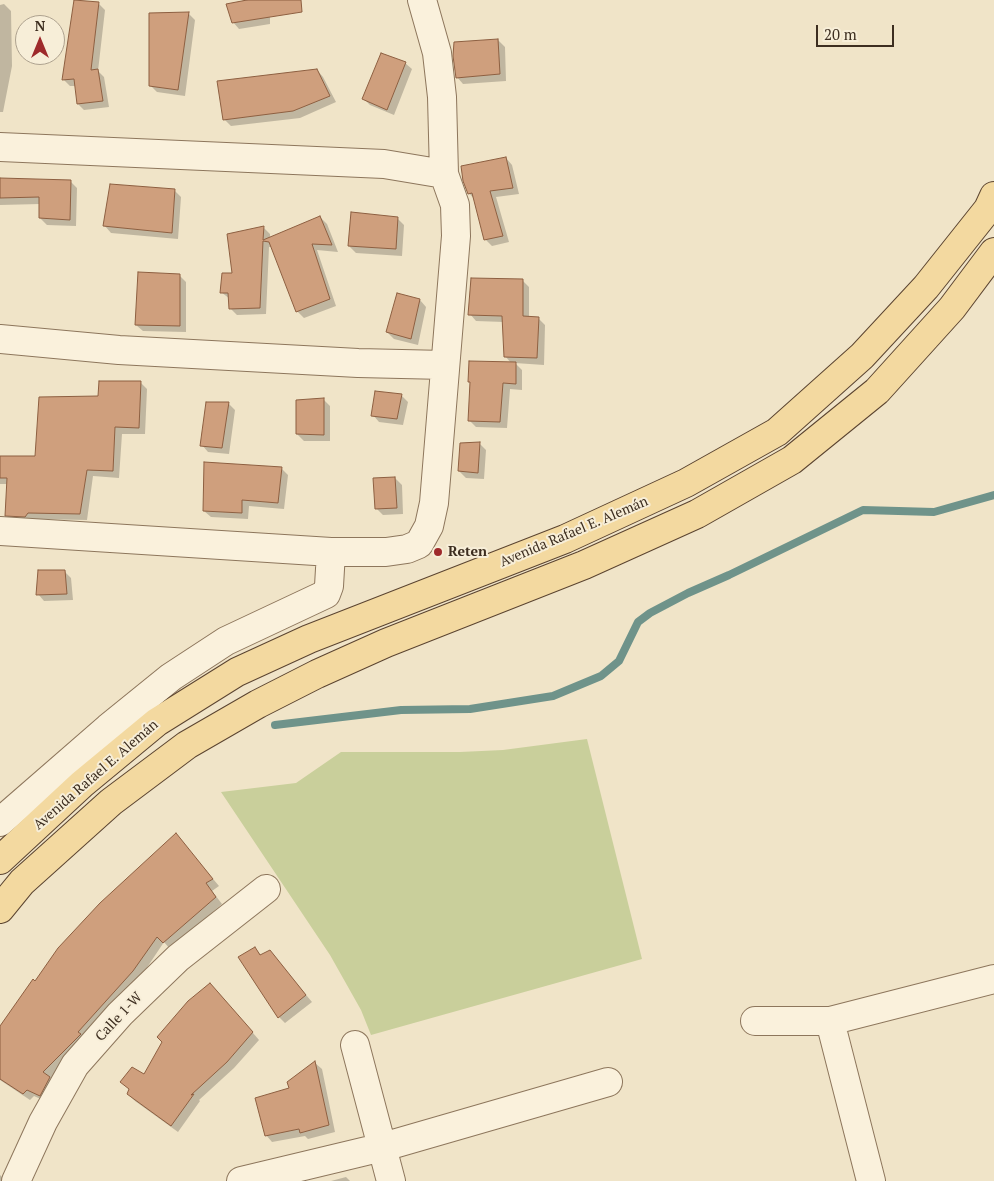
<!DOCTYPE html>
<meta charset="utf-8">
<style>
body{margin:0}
#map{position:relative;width:994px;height:1181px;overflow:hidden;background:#f0e4c8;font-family:"PT Serif",serif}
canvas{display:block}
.north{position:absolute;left:15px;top:15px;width:50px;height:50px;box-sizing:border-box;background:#f7eed8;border:1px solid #ada18e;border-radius:50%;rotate:0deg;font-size:14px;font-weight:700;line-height:20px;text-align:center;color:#3d2e20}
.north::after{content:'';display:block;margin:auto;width:18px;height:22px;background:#9e2a2b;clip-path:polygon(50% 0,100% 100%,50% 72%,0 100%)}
.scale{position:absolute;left:816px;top:25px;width:78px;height:22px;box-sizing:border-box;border:2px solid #3d2e20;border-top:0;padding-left:6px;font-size:15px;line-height:18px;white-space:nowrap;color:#3d2e20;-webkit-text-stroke:4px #f7eed8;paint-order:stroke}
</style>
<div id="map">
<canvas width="994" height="1181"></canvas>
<div class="north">N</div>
<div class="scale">20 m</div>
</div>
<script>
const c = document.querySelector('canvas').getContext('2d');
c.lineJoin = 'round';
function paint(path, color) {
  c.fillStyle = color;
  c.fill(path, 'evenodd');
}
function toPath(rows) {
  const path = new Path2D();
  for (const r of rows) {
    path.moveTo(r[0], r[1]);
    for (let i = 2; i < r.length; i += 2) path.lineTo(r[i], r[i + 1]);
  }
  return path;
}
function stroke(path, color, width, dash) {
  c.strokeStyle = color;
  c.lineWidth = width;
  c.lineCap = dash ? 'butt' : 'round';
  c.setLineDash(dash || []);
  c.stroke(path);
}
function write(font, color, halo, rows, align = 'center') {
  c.font = font + ' "PT Serif",serif';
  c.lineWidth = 4;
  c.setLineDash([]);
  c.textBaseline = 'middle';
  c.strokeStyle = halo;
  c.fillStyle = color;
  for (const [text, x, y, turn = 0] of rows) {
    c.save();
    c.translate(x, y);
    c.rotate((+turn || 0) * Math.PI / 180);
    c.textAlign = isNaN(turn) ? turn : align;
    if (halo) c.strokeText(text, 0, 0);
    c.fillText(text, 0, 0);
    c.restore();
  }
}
const green = toPath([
 [587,739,642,959,371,1035,361,1010,330,955,221,792,296,783,341,752,460,752,503,750]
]);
const shadow = toPath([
 [243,0,265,0,270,5,270,24,239,29,233,22],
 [98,3,105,10,98,71,104,77,109,107,84,110,78,104,76,86,70,86,63,79],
 [4,4,11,11,12,66,3,112,0,112,0,5],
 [188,13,195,20,185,96,157,92,150,85],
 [498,40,505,47,506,81,463,84,457,77],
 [405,63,412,69,394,115,370,105,363,98],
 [317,70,323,77,336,102,300,118,231,126,224,119],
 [506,158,512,165,519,194,496,197,509,242,492,246,485,239,475,200,469,193],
 [0,179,70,181,77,188,76,226,47,225,40,218,40,204,0,205],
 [174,190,181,197,178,239,111,233,105,226],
 [320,217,327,224,338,252,317,250,336,306,304,318,297,311,273,247,269,247,266,314,237,315,230,308,230,299,221,292,263,227,270,234,270,239],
 [397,218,404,225,402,256,356,253,349,246],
 [179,275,186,282,186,332,143,331,136,325],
 [522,280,529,287,529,318,538,318,545,325,544,365,515,363,522,370,522,390,510,389,507,428,476,427,469,420,512,364,505,356,504,322,476,321,470,314],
 [398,295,420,300,426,307,418,345,394,339,387,332],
 [140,382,147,389,145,434,122,434,119,478,93,476,87,520,35,519,32,523,13,522,6,515,8,484,0,484,0,457,36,457,99,398],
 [401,395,408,402,403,425,379,422,373,415],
 [323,399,330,406,330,441,304,441,297,434],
 [228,403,235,410,229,454,208,452,202,445],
 [479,443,486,450,484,479,466,478,459,471],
 [281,468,288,475,284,509,249,506,248,519,211,517,204,511],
 [395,478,402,485,403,514,383,515,376,508],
 [64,571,71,578,73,600,44,601,38,594],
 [176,835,219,886,212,891,222,904,170,949,164,942,140,978,86,1041,50,1079,56,1085,47,1102,34,1096,30,1100,0,1080,0,1028,36,983],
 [255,948,262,956,276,959,312,1002,285,1023,279,1017],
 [217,991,259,1040,234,1068,199,1100,200,1101,178,1132,135,1101,128,1094,130,1090,121,1082,144,1076,163,1042],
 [315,1063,322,1069,335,1132,308,1139,305,1136,272,1142,266,1135,291,1089],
 [0,1175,6,1181,0,1181],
 [346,1177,350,1181,331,1181]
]);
const stream = toPath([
 [275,725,401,710,470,709,553,696,601,676,619,661,638,622,650,613,688,593,729,575,863,510,934,512,994,495]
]);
const building = toPath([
 [74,0,99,2,91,70,98,69,103,101,77,104,74,79,62,80,74,0],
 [247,0,301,0,302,12,232,23,226,4,247,0],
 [189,12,178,90,149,86,149,13,189,12],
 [498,39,500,74,456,78,453,56,454,42,498,39],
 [381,53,406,62,387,110,362,99,381,53],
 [317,69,330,96,293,111,223,120,217,81,317,69],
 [506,157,513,188,490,191,503,236,484,240,472,193,468,194,463,181,461,166,506,157],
 [0,178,71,180,70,220,39,218,39,197,0,198,0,178],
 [110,184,175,189,172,233,103,226,110,184],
 [351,212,398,217,396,249,348,246,351,212],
 [320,216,332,245,312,244,330,299,296,312,269,242,263,241,260,308,229,309,228,293,220,293,222,273,232,273,227,234,264,226,263,240,320,216],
 [138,272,180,274,180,326,135,325,138,272],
 [471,278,523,279,523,316,539,317,537,358,504,357,502,316,468,315,471,278],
 [397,293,420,299,411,339,386,332,397,293],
 [469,361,516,362,516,384,503,383,500,422,468,421,470,382,468,382,469,361],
 [99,381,141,381,139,428,115,427,113,471,87,470,80,514,28,513,25,517,5,516,7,478,0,478,0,456,35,456,39,397,98,396,99,381],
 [375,391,402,394,397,419,371,416,375,391],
 [324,398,324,435,296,434,296,400,324,398],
 [206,402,229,402,222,448,200,446,206,402],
 [480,442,478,473,458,471,460,443,480,442],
 [204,462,282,467,278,503,242,500,242,513,203,511,204,462],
 [395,477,397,508,375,509,373,478,395,477],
 [38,570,65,570,67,594,36,595,38,570],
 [176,833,213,879,206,883,216,897,163,943,157,937,133,971,78,1032,81,1034,43,1072,50,1077,40,1096,27,1090,23,1094,0,1079,0,1026,33,979,35,981,58,948,100,903,176,833],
 [255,947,260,955,270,950,306,995,278,1018,238,957,255,947],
 [210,983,253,1032,227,1062,191,1095,194,1094,171,1126,127,1094,129,1089,120,1082,132,1067,144,1074,162,1042,157,1037,188,1001,210,983],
 [315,1061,329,1125,300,1133,299,1129,265,1136,255,1098,289,1088,287,1082,315,1061]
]);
const minor = toPath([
 [0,147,384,164,444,174],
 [0,339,119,350,358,363,445,365],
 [0,531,331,552,386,552,407,549,419,544,429,526,434,503,456,236,455,205,444,174,442,97,437,53,422,0],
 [0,822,108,728,171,677,226,641,326,594,329,586,331,552],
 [755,1021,830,1021,994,979],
 [830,1021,871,1181],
 [355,1045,391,1181],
 [16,1181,43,1122,75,1065,120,1014,178,958,266,889],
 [241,1181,383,1147,608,1082]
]);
const major = toPath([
 [0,860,82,784,157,722,237,672,309,639,565,539,686,483,777,432,862,356,926,287,988,209,994,196],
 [0,909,22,882,111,802,187,745,258,704,317,674,386,643,584,565,697,514,792,460,877,391,952,308,994,252]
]);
const markers = [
 [438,552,5,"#9e2a2b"]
];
const streetNames = [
 ["Avenida Rafael E. Alemán",574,532,-23],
 ["Avenida Rafael E. Alemán",96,775,-41],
 ["Calle 1-W",119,1017,-47]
];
const poiNames = [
 ["Reten",448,552]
];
paint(green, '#c9cf9b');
paint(shadow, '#0003');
stroke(stream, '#6f938a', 8);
paint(building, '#cf9f7d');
stroke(building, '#8d5f41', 1);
stroke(minor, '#8d765c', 30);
stroke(major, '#5b4430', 30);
stroke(minor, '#faf1dc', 28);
stroke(major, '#f3d9a0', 28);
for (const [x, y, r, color] of markers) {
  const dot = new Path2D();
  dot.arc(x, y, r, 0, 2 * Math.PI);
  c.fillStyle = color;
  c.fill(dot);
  stroke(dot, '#f7eed8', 2);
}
write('14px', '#3d2e20', '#f7eed8', streetNames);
write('bold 14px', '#3d2e20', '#f7eed8', poiNames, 'left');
</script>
